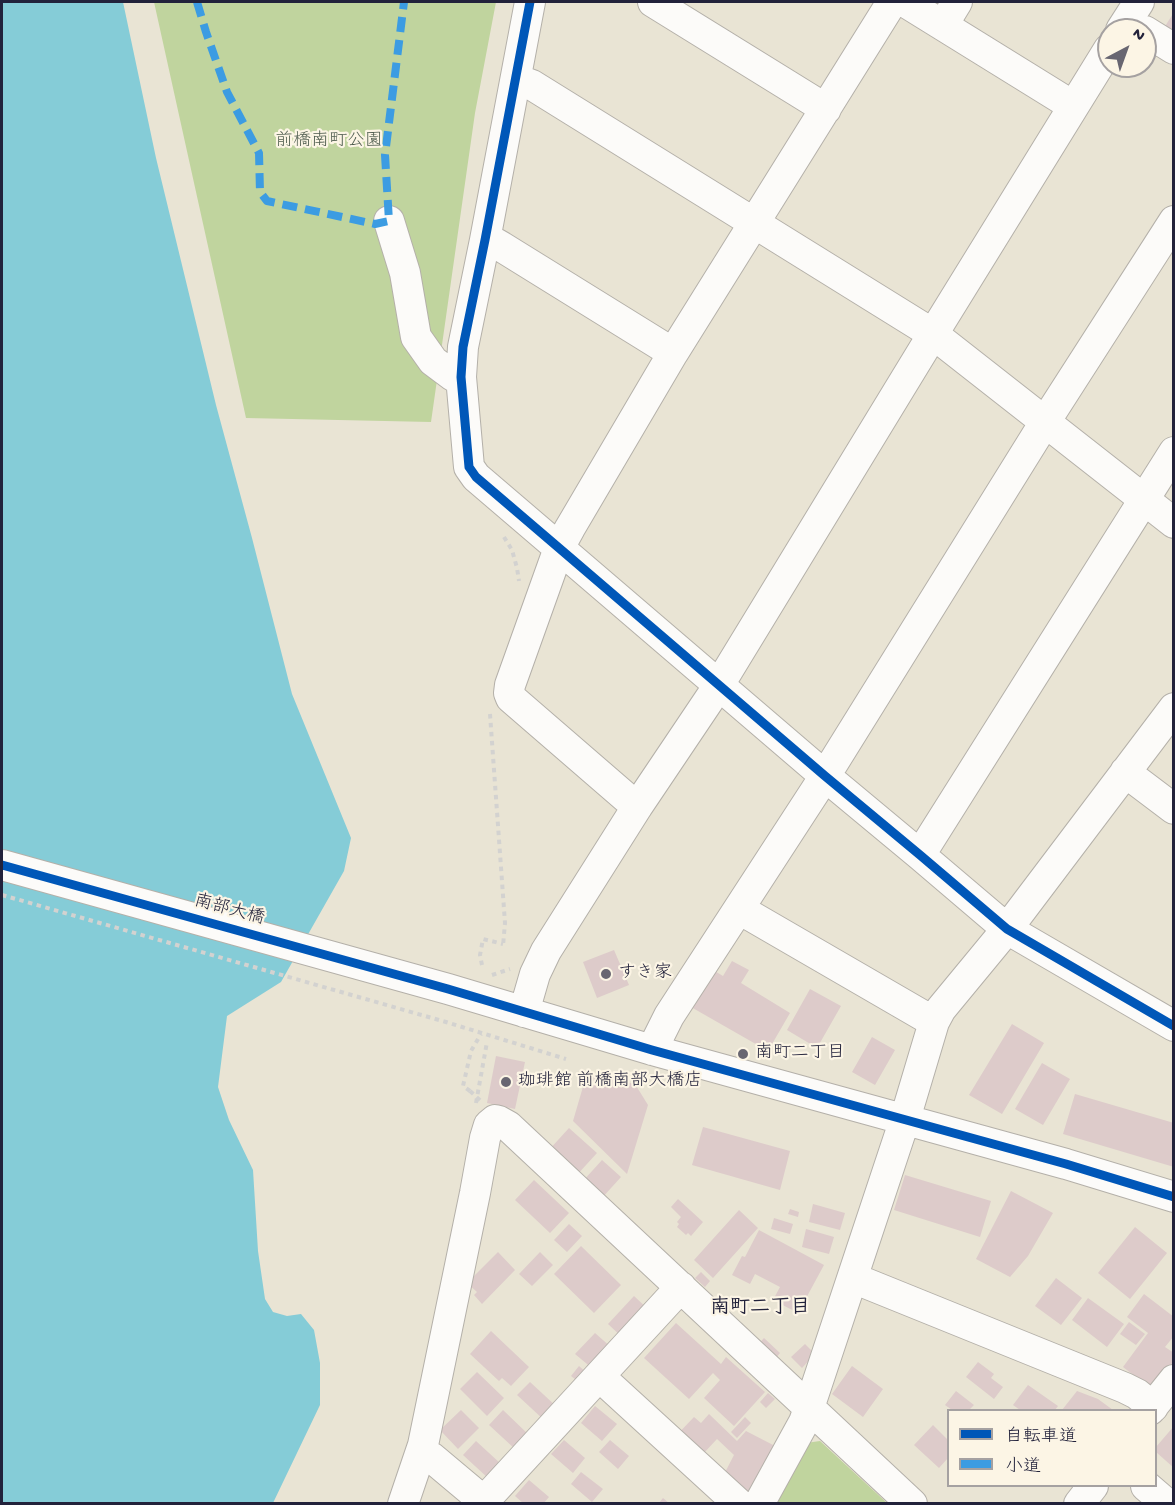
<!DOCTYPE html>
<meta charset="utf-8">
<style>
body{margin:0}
#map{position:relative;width:1175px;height:1505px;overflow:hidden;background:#e9e4d4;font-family:"Gochi Hand","Klee One",sans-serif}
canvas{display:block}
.frame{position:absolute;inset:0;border:3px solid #22223b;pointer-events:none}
.legend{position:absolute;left:947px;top:1409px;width:210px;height:78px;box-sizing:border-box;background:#fcf5e5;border:2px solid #a5a1a1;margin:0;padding:8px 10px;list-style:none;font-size:18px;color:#22223b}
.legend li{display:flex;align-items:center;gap:12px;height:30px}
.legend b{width:30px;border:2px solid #a5a1a1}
.north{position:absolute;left:1097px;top:18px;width:60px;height:60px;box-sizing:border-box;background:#fcf5e5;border:2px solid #a5a1a1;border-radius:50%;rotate:41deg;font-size:16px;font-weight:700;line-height:24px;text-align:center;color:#22223b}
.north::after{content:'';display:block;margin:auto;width:21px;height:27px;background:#686671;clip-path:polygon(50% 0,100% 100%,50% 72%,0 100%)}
</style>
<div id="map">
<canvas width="1175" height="1505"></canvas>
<div class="frame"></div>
<ul class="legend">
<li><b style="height:8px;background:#0057b8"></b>自転車道</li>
<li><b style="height:8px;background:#3c9ce2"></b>小道</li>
</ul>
<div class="north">N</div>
</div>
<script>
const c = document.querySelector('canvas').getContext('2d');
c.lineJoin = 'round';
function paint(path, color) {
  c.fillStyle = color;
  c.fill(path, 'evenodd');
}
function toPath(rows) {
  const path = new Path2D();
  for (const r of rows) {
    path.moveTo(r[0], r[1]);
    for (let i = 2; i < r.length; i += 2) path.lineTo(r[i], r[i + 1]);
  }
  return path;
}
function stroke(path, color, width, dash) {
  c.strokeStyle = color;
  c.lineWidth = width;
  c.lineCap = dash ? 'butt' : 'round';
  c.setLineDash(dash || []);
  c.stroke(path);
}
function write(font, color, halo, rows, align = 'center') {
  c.font = font + ' "Gochi Hand","Klee One",sans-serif';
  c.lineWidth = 4.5;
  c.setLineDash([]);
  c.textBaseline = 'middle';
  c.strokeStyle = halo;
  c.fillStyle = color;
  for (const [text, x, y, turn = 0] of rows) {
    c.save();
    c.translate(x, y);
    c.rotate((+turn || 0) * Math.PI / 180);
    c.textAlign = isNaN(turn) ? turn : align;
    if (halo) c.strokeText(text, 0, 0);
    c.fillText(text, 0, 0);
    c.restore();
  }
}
const green = toPath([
 [154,2,496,2,475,113,431,422,246,418],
 [820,1441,887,1503,775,1504,806,1443]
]);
const water = toPath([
 [2,2,123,2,156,158,216,405,252,538,292,694,351,838,344,871,281,982,227,1016,218,1087,229,1120,253,1170,258,1251,265,1299,273,1312,287,1316,301,1314,314,1330,320,1363,320,1405,273,1503,2,1504]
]);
const building = toPath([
 [1174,12,1174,34,1164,28],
 [614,950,629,985,597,998,583,962],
 [732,961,749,970,741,983,790,1013,768,1051,691,1007,713,970,723,976],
 [810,989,841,1006,817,1048,787,1030],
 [1012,1024,1044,1043,1002,1114,969,1095],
 [872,1037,895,1050,875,1085,852,1072],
 [496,1056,525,1062,515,1109,487,1103],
 [1042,1063,1070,1079,1043,1125,1015,1109],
 [587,1073,635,1084,648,1105,627,1174,573,1121],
 [1075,1094,1174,1123,1174,1167,1063,1134],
 [703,1127,790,1151,780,1190,692,1165],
 [569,1128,597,1153,576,1176,548,1151],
 [602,1160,621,1177,602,1198,583,1181],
 [905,1175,991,1201,980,1237,894,1210],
 [534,1180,569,1213,550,1233,515,1200],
 [1011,1191,1053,1213,1028,1256,1010,1277,976,1259],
 [678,1199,703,1222,691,1236,688,1233,686,1235,677,1227,679,1224,677,1222,681,1217,671,1207],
 [813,1204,845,1213,840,1230,809,1222],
 [790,1209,799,1212,798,1217,788,1214],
 [739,1210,758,1228,713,1278,694,1260],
 [774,1218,793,1224,790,1234,771,1229],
 [569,1224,582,1236,567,1252,554,1240],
 [1135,1227,1167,1253,1130,1299,1098,1273],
 [806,1229,834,1237,829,1254,802,1247],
 [759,1230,824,1265,798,1313,773,1300,780,1287,755,1274,750,1284,732,1275,742,1256,745,1257],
 [581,1246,621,1285,594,1313,554,1274],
 [498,1252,515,1270,482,1304,474,1295,477,1292,467,1283],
 [540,1252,553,1265,532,1286,519,1274],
 [701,1272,710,1281,705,1287,695,1278],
 [1056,1278,1082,1298,1061,1325,1035,1306],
 [1144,1294,1174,1317,1174,1336,1165,1347,1174,1353,1174,1361,1152,1386,1129,1385,1136,1377,1123,1367,1148,1333,1127,1317],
 [634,1296,650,1311,623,1338,608,1324],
 [1088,1298,1124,1324,1107,1347,1072,1320],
 [1129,1322,1145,1334,1136,1345,1120,1334],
 [676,1323,721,1364,726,1357,765,1392,734,1426,704,1398,720,1380,713,1373,689,1399,644,1358],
 [491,1331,529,1367,511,1386,502,1378,499,1381,470,1354],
 [595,1333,612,1348,593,1369,575,1354],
 [764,1338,780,1353,771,1364,754,1349],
 [805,1344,815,1354,802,1368,791,1357],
 [978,1362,994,1374,991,1378,1003,1387,994,1399,966,1377],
 [579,1366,588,1374,580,1383,571,1376],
 [852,1366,883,1389,863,1417,832,1394],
 [477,1372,504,1398,487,1416,460,1389],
 [530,1382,557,1407,544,1420,517,1395],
 [1028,1385,1058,1406,1055,1410,1020,1410,1013,1405],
 [956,1391,974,1405,969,1410,952,1410,945,1405],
 [1077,1391,1098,1399,1113,1410,1062,1410],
 [768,1393,775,1399,766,1408,760,1402],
 [595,1406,617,1424,602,1441,581,1423],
 [461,1410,479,1428,458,1449,440,1430],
 [503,1410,529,1435,515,1449,489,1425],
 [709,1414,737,1441,746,1431,777,1447,751,1498,720,1482,734,1455,717,1439,703,1454,672,1440,694,1417,701,1423],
 [745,1417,751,1423,737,1438,731,1432],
 [933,1425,948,1440,948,1458,939,1468,914,1445],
 [1174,1426,1174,1468,1156,1452,1156,1447],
 [564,1440,585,1458,573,1473,551,1454],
 [610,1440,629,1456,618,1469,599,1452],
 [476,1441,501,1464,488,1478,463,1455],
 [581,1472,603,1489,592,1502,571,1484],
 [529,1480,549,1497,543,1504,524,1504,515,1496],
 [663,1498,670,1504,658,1504]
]);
const path = toPath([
 [504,537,512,550,517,568,519,581],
 [490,714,505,923,503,946],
 [2,895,446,1022,566,1059],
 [482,965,480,955,483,939,503,944],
 [492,975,510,969],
 [470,1091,463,1086,471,1051,481,1034],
 [476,1103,487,1042]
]);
const minor = toPath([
 [530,2,485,240,463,347,461,377,469,467,476,477,559,548,825,776,920,855,1007,929,1174,1026],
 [653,2,826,109],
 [905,2,1073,106],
 [943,25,957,2],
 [1121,30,1139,2],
 [1145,31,1174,49],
 [516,79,532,85,933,334,1174,523],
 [389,221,405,273,416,337,433,361,453,376,461,377],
 [485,240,495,243,502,247,673,353],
 [1125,772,1174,809],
 [637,807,511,698,509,693,510,685,559,548,570,528,673,353,892,2],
 [920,855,1174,452],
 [2,865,448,989,652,1050,1066,1164,1174,1197],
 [739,909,934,1022],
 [524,1012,535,974,546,951,637,807,719,685,933,334,1109,49],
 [652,1050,669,1016,825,776,1045,422,1174,221],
 [853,1278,1125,1388,1137,1394,1153,1407],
 [599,1376,739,1504],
 [1150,1410,1174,1380],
 [421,1454,431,1457,487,1504],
 [1146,1486,1167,1504],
 [484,1501,681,1287],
 [403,1504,423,1445,475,1193,485,1138,489,1125,495,1120,499,1121,508,1126,912,1504],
 [759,1504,804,1422,809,1408,905,1119,934,1022,941,1009,1007,929,1174,708],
 [1079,1504,1093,1486]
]);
const pathBridge = toPath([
 [470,1091,483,1103]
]);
const quiet = toPath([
 [197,2,206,32,227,92,259,153,260,192,267,201,375,224,389,221,385,155,404,2]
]);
const cycleway = toPath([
 [530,2,485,240,463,347,461,377,469,467,476,477,559,548,825,776,920,855,1007,929,1174,1026],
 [2,865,448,989,652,1050,1066,1164,1174,1197]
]);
const markers = [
 [606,974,6,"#686671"],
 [743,1054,6,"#686671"],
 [506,1082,6,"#686671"]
];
const parkNames = [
 ["前橋南町公園",329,142]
];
const streetNames = [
 ["南部大橋",229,911,15]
];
const poiNames = [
 ["すき家",618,974],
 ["南町二丁目",755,1054],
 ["珈琲館 前橋南部大橋店",518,1082]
];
const neighbourhoodNames = [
 ["南町二丁目",760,1309]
];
paint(green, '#c0d49e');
paint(water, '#85ccd7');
paint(building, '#ddcbca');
stroke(minor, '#b4b0a9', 32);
stroke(path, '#d3d2d0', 4, [4.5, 4.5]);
stroke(minor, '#fcfbf9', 30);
stroke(pathBridge, '#d3d2d0', 4, [4.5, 4.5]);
stroke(quiet, '#3c9ce2', 8, [15, 8]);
stroke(cycleway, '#0057b8', 9);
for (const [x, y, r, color] of markers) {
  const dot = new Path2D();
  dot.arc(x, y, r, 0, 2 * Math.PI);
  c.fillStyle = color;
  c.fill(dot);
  stroke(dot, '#fcf5e5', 2);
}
write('18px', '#4e5c4e', '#fcf5e5', parkNames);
write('18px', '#22223b', '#fcf5e5', streetNames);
write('18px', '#22223b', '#fcf5e5', poiNames, 'left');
write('bold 20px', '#22223b', '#fcf5e5', neighbourhoodNames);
</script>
